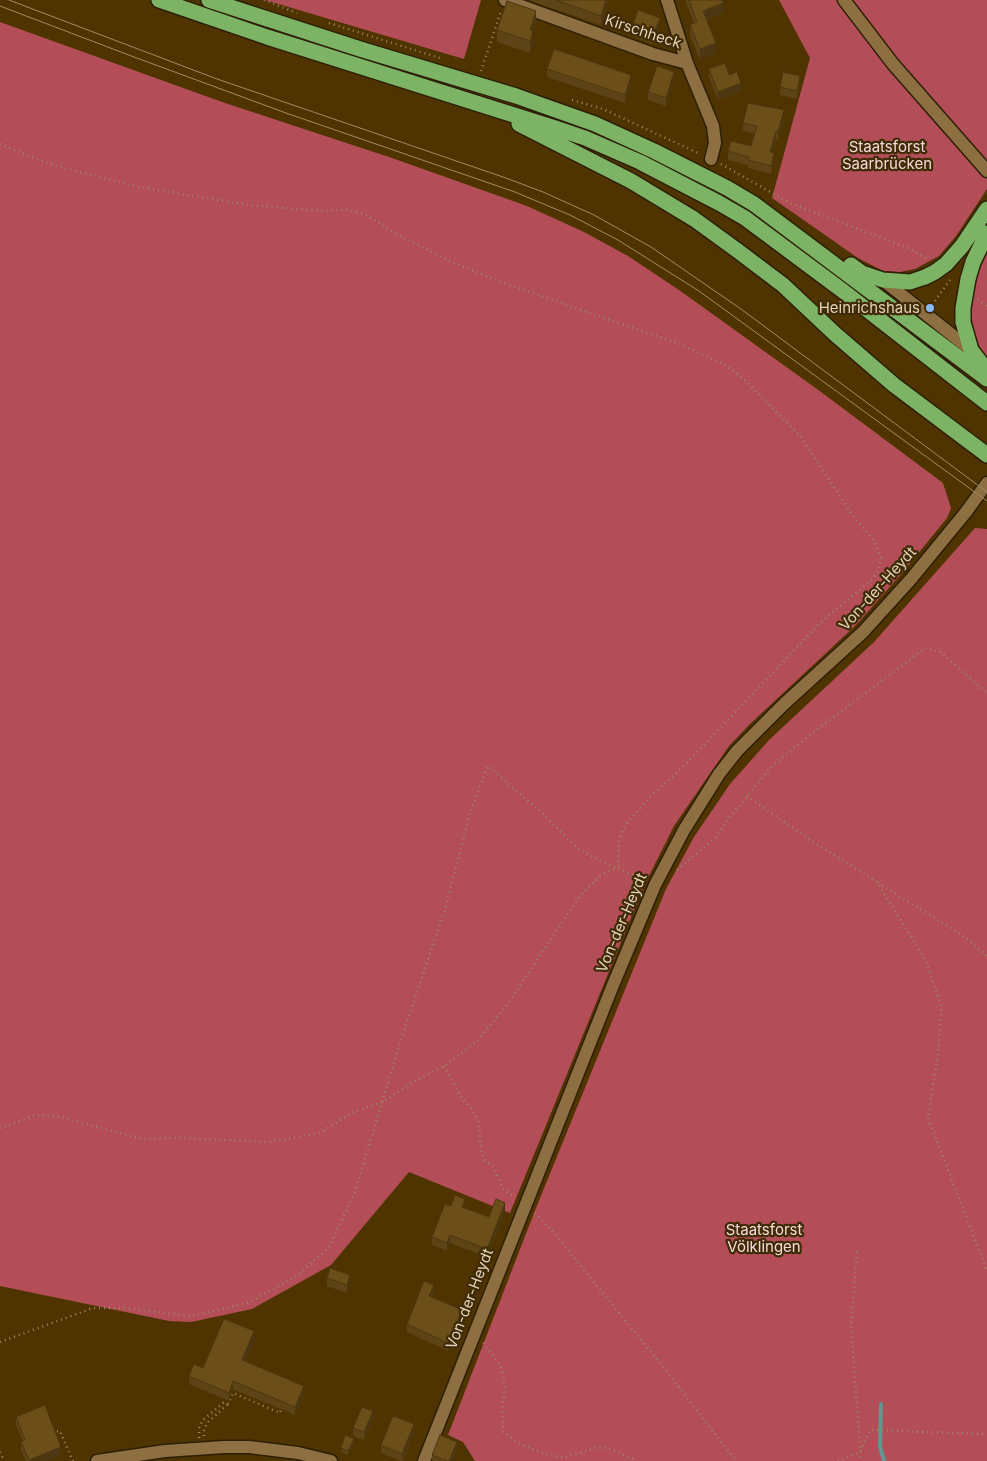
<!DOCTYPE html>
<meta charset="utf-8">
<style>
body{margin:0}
canvas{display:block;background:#4f3400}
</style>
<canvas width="987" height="1461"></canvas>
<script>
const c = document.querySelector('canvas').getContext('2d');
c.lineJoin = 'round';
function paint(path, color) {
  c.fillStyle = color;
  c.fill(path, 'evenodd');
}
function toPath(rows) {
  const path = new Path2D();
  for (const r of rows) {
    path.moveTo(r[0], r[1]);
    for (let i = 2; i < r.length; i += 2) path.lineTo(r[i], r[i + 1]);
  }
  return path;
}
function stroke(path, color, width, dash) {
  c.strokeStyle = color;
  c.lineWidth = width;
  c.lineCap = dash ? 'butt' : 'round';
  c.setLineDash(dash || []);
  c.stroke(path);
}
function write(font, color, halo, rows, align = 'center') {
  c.font = font + ' Inter,sans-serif';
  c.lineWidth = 4.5;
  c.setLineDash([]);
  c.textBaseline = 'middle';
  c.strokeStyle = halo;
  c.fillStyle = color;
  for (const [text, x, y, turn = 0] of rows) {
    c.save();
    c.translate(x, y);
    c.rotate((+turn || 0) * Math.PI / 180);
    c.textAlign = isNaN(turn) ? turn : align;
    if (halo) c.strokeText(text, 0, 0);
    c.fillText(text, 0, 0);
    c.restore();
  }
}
const forest = toPath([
 [265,0,481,0,464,59],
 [779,0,987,0,987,189,956,236,939,256,915,269,900,272,883,271,858,258,772,198,810,58],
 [0,22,225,103,392,158,527,206,584,232,628,256,679,290,817,389,943,483,951,508,947,518,903,572,856,625,750,724,729,746,674,826,644,886,510,1213,409,1172,331,1265,252,1309,191,1322,169,1321,0,1286],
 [987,248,987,357,979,347,974,332,972,320,972,300,979,268],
 [975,528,987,529,987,1461,475,1461,463,1442,448,1435,536,1208,666,889,694,837,730,784,769,740,874,642]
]);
const stream = toPath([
 [881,1404,880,1446,884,1461]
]);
const path = toPath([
 [264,0,297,13],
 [329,23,443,59],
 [481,71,501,11],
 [572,100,603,109,700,154],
 [0,144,49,164,139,187,249,205,320,211,347,210,366,215,395,233,451,262,509,285,680,344,724,364,744,379,801,437,851,513,874,541,881,558,879,570,871,580,819,624,686,764,650,797,626,824,619,840,618,868],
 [721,164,790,203,908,248,929,260],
 [978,299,987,306],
 [932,305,950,280],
 [747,796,815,843,877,882,925,959,942,1007,938,1053,928,1118,987,1271],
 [677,870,716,837,730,817,772,766,811,734,925,648,940,652,987,693],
 [878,883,962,935,987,956],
 [444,1066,463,1100,473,1110,479,1123,481,1151,485,1160,493,1166,503,1189,515,1197],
 [0,1128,36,1115,57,1116,142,1139,179,1138,268,1142,320,1133,351,1113,383,1102,411,1083,444,1066,476,1042,507,1005,579,897,599,877,607,872,617,869],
 [535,1213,554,1233,668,1373,736,1461],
 [857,1252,851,1325,861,1461],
 [0,1342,93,1308,124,1308,191,1316,248,1303,298,1275,330,1246,355,1191,404,1030,445,909,471,809,488,766,544,815,578,849,605,863,645,880],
 [483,1343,500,1365,505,1385,502,1412,503,1432,518,1443,545,1454,563,1458,599,1447,614,1450,637,1461],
 [230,1400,233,1393,280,1413,281,1409],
 [52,1432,60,1431,73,1461],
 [204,1436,204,1431,207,1423,228,1404],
 [199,1438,199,1428,202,1421,223,1403,229,1404],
 [0,1452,4,1461],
 [838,1461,860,1452,870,1430,987,1434]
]);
const minor = toPath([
 [505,0,653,54,687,63],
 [667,0,687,63,713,126,715,143,711,159],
 [844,0,893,64,987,171],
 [883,280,971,350],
 [97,1461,165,1451,224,1447,249,1447,298,1453,331,1461],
 [424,1461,613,985,655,885,684,830,719,774,737,751,784,704,863,632,911,579,966,512,987,483]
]);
const highway = toPath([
 [159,0,267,37,555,128,585,138,640,162,719,203,745,218,843,291,987,403],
 [209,0,360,49,516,96,595,124,654,151,727,188,754,204,987,379],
 [519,124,631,181,694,219,738,251,783,285,835,334,894,385,987,455],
 [946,264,962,246,987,209],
 [851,265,862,273,883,280,910,282,925,277],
 [968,279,973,262,987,233],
 [963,322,971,350,987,371]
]);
const tram = toPath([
 [9,0,217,79,506,178,543,192,594,215,651,247,741,309,987,492],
 [0,6,134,57,286,113,515,192,570,215,618,240,699,291,987,501]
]);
const highwayBridge = toPath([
 [925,277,935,272,946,264],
 [963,322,963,308,968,279]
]);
const wall = toPath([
 [531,0,607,0,607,8,601,25,531,1],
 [686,0,722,0,723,13,707,20,716,53,700,60,690,35,690,25,694,23,686,3],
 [536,23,533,31,533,43,530,53,497,42,497,30],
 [660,26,653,44,632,36,632,28],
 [547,69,631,83,625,103,547,77],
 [709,69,729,75,741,91,718,100,709,77],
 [674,80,666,106,648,100,648,92],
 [800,84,797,99,780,95,780,87],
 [784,119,778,140,776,139,772,152,774,161,771,174,748,168,748,165,728,160,728,151,751,146,755,134,743,131,743,123],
 [451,1206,465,1207,464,1208,489,1217,505,1211,487,1257,450,1243,447,1251,432,1245,432,1237],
 [327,1278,350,1283,347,1293,327,1286],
 [434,1292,432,1297,462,1317,448,1351,407,1332,407,1324],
 [254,1340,245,1361,304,1394,295,1415,233,1389,229,1401,189,1384,189,1376],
 [16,1417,61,1455,46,1461,26,1461,21,1450,21,1442,23,1441,16,1425],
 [373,1419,364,1440,353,1436,353,1428],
 [414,1433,403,1461,401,1461,381,1453,381,1445],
 [354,1443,348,1455,341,1452,341,1448],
 [457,1450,453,1461,432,1461,432,1455]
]);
const shadedWall = toPath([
 [606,0,607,8,601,25,601,16],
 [723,3,723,13,703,21,703,11],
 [536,11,536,23,533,31,533,43,530,53,530,30],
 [660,18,660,26,653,44,653,36],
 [716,43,716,53,700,60,700,49],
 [674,72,674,80,666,106,666,98],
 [631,75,631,83,625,103,625,95],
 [800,76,800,84,797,99,797,91],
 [741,83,741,91,718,100,718,92],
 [784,110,784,119,778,140,778,131],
 [776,131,776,139,770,160,770,152],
 [774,153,774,161,771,174,771,166],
 [465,1199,465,1207,462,1214,462,1207],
 [505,1203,505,1211,487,1257,487,1249],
 [450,1235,450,1243,447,1251,447,1243],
 [350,1275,350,1283,347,1293,347,1285],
 [434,1285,434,1292,429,1304,429,1296],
 [462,1310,462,1317,448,1351,448,1343],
 [254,1331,254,1340,242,1368,242,1360],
 [233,1381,233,1389,229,1401,229,1393],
 [304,1386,304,1394,295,1415,295,1407],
 [373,1411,373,1419,364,1440,364,1432],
 [414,1424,414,1433,402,1461,402,1454],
 [354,1439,354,1443,348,1455,348,1451],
 [457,1442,457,1450,453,1461,449,1461],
 [61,1447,61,1455,46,1461,29,1461,29,1460]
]);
const building = toPath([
 [556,0,606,0,601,16,556,0],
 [689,0,722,0,723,3,703,11,716,43,700,49,690,25,697,22,689,0],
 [507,1,536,11,530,30,533,31,530,41,497,30,507,1],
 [638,10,660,18,653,36,632,28,638,10],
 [554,49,631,75,625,95,547,69,554,49],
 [725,63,729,75,737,72,741,83,718,92,709,69,725,63],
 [657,66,674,72,666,98,648,92,657,66],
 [783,72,800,76,797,91,780,87,783,72],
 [748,103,784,110,778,131,776,131,770,152,774,153,771,166,748,160,749,157,728,151,731,141,751,146,757,126,743,123,748,103],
 [455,1195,465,1199,462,1207,489,1217,496,1199,505,1203,487,1249,450,1235,447,1243,432,1237,445,1204,451,1206,455,1195],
 [330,1268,350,1275,347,1285,327,1278,330,1268],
 [424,1281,434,1285,429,1296,462,1310,448,1343,407,1324,424,1281],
 [224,1319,254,1331,242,1360,304,1386,295,1407,233,1381,229,1393,189,1376,194,1364,203,1368,224,1319],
 [45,1405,61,1447,29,1460,21,1442,25,1440,16,1417,45,1405],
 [362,1407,373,1411,364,1432,353,1428,362,1407],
 [393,1416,414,1424,402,1454,381,1445,393,1416],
 [345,1435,354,1439,348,1451,341,1448,345,1435],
 [440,1435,457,1442,449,1461,447,1461,432,1455,440,1435]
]);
const markers = [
 [930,308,5,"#8abafc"]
];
const streetNames = [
 ["Kirschheck",643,32,18],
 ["Von-der-Heydt",878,589,-48],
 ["Von-der-Heydt",622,923,-67],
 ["Von-der-Heydt",470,1299,-69]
];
const parkNames = [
 ["Staatsforst",887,147],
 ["Saarbrücken",887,164],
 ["Staatsforst",764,1230],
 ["Völklingen",764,1247]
];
const poiNames = [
 ["Heinrichshaus",920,308]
];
paint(forest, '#b34e58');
stroke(stream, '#619791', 4);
stroke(minor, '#2d1e06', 15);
stroke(highway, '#2d1e06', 18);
stroke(path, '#9c8761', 2.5, [1, 4]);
stroke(minor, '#8d6f42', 12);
stroke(highway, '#7cb365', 15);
stroke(tram, '#a18c67', 1);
stroke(highwayBridge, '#2d1e06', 18, []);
stroke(highwayBridge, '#7cb365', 15);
paint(wall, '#5d4316');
paint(shadedWall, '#4c3712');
paint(building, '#6c4e19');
stroke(building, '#4c3712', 1);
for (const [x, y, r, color] of markers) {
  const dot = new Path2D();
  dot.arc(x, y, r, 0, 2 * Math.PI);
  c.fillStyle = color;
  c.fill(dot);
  stroke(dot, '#402b07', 2);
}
write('15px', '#e2d2ba', '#402b07', streetNames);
write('15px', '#f6d9d9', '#402b07', parkNames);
write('15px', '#e2d2ba', '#402b07', poiNames, 'right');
</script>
